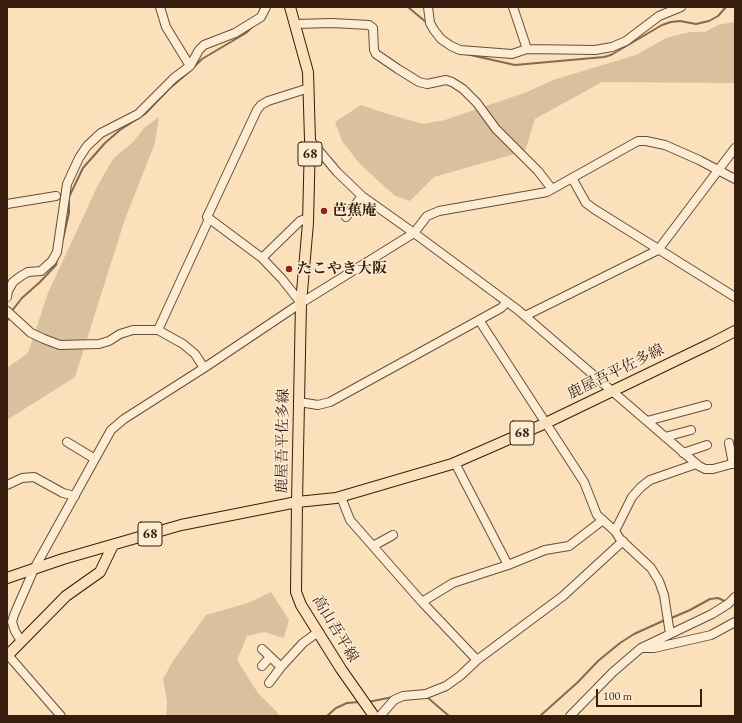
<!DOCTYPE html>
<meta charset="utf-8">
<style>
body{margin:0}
#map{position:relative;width:742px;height:723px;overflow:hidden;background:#fae1bc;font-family:"EB Garamond",serif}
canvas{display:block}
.frame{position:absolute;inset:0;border:8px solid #371d0d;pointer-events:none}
.scale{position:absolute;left:596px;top:689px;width:106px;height:18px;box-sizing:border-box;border:2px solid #371d0d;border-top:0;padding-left:5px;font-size:12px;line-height:14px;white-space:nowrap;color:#371d0d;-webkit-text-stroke:3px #fcecd3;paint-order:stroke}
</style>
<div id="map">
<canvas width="742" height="723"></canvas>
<div class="frame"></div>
<div class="scale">100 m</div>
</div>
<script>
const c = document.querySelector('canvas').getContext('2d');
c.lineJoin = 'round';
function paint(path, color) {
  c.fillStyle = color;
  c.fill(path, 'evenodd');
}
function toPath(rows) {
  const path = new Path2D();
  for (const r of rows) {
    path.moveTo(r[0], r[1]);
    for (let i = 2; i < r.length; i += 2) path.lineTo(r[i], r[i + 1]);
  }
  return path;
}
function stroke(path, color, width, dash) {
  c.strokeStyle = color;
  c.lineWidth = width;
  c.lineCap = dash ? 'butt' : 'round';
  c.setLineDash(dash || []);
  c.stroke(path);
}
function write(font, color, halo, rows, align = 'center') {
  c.font = font + ' "EB Garamond","Noto Serif JP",serif';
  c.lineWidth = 3;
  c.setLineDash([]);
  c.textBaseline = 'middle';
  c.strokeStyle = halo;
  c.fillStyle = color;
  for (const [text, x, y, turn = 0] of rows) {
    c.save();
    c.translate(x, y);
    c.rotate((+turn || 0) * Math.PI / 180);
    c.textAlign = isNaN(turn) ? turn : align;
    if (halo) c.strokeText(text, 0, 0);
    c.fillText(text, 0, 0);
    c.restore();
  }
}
const green = toPath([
 [734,22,735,83,602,82,535,119,525,151,434,177,410,201,395,196,360,164,342,141,335,122,361,105,388,114,423,124,445,120,527,92,553,80,636,55,666,38,690,32,705,32,718,25],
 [159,117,155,143,125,219,75,377,7,420,7,368,28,353,48,293,97,187,113,159,133,142,144,128],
 [271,592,289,620,284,638,264,632,247,636,237,660,258,693,277,712,279,716,166,716,167,701,163,679,173,661,206,615,248,603]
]);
const stream = toPath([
 [408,7,427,23],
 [259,13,261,7],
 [466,54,515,65,604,57,611,55,662,25,671,22,680,21,696,24,709,21,718,16,726,7],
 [193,68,202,59,246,33,253,26],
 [63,239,69,213,69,197,83,168,105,143,120,130,145,114,169,89,190,71],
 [11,312,22,298,40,282,56,265,57,259],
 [7,322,9,316],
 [669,619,690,610,710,599,718,598,727,602],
 [427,697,449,716],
 [368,702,393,697],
 [327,716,336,708,347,703,359,702],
 [540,716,578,682,598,661,620,643,634,634,665,620]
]);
const minor = toPath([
 [160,7,166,27,190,66],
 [428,7,430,23,434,30,441,39,451,46,460,50,512,54,527,49,595,50,612,47,626,41,659,16,681,7],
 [513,7,527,49],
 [295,24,332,23,369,25,373,28,374,50,376,54,398,69,419,82,427,84,446,80,452,82,463,89,477,103,496,129,538,171,552,189],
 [310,140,337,172,362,196,414,233,518,310,699,466,705,469,713,469,735,463],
 [572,178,586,203,594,209,735,297],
 [7,204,56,196],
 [346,217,362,196],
 [262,258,300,221,308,218],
 [7,297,8,291,13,282,21,276,28,272,41,271,52,261,57,252,67,184,79,158,87,146,101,133,138,114,174,78,190,66,199,50,204,45,235,33,261,17,266,7],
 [301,303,282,279,262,258,207,217,257,110,261,105,268,101,309,88],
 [7,311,31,333,44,339,60,345,99,344,109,341,120,334,133,330,158,330,183,344,195,354,204,368],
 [525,316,658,250,735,148],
 [479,320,584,482,597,515,615,531,620,539,651,568,659,581,664,595,670,634],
 [158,330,209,219],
 [299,402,318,405,330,402,501,308,507,302],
 [647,421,707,405],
 [665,437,691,430],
 [67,442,95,459],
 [729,443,733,464],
 [683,453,707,445],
 [455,463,508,565,545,550,569,546,603,520],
 [7,485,22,478,34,477,63,493,75,496],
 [341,497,350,520,422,602,477,660,563,596,623,541],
 [615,531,632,497,641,487,650,480,696,464],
 [373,546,393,535],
 [422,602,453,583,508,565],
 [21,641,15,631,12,622,14,615,34,569,111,430,124,419,204,368,301,303,414,233,427,216,439,211,547,192,638,141,646,141,665,145,699,160,735,179],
 [643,648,654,648,711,635,735,622],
 [262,649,281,667],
 [8,655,61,716],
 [262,666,270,657],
 [269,683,281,667,303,643,318,632],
 [380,716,394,700,403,696,426,694,446,686,460,676,477,660],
 [570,716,613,672,641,648,712,614,728,604,735,597]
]);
const major = toPath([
 [290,7,308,72,310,140,308,223,301,303,297,502,296,592,301,605,341,669,374,716],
 [7,578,63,559,181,525,297,502,336,498,452,464,546,423,712,343,735,331],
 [7,656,66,596,100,572,113,545]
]);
const markers = [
 [324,211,4,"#8f2418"],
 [289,269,4,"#8f2418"]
];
const shields = [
 [310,154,24],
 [522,433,24],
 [150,534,24]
];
const shieldNames = [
 ["68",310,154],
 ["68",522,433],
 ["68",150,534]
];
const poiNames = [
 ["芭蕉庵",332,211],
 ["たこやき大阪",297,269]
];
const streetNames = [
 ["鹿屋吾平佐多線",616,372,-26],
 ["鹿屋吾平佐多線",283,441,-89],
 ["高山吾平線",335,629,59]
];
paint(green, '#d9c09e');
stroke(stream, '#846a52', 2);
stroke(minor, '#684e39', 10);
stroke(major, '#371d0d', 12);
stroke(minor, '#fcecd3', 8);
stroke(major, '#fae1bc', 10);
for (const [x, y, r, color] of markers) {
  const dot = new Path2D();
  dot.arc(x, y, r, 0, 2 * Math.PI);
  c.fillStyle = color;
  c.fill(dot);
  stroke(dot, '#fcecd3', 1.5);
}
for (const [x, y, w] of shields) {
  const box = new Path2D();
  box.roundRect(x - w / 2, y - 12, w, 24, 3);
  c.fillStyle = '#fcecd3';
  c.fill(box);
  stroke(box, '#371d0d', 1);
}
write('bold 14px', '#371d0d', null, shieldNames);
write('bold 15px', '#371d0d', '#fcecd3', poiNames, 'left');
write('15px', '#371d0d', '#fcecd3', streetNames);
</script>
